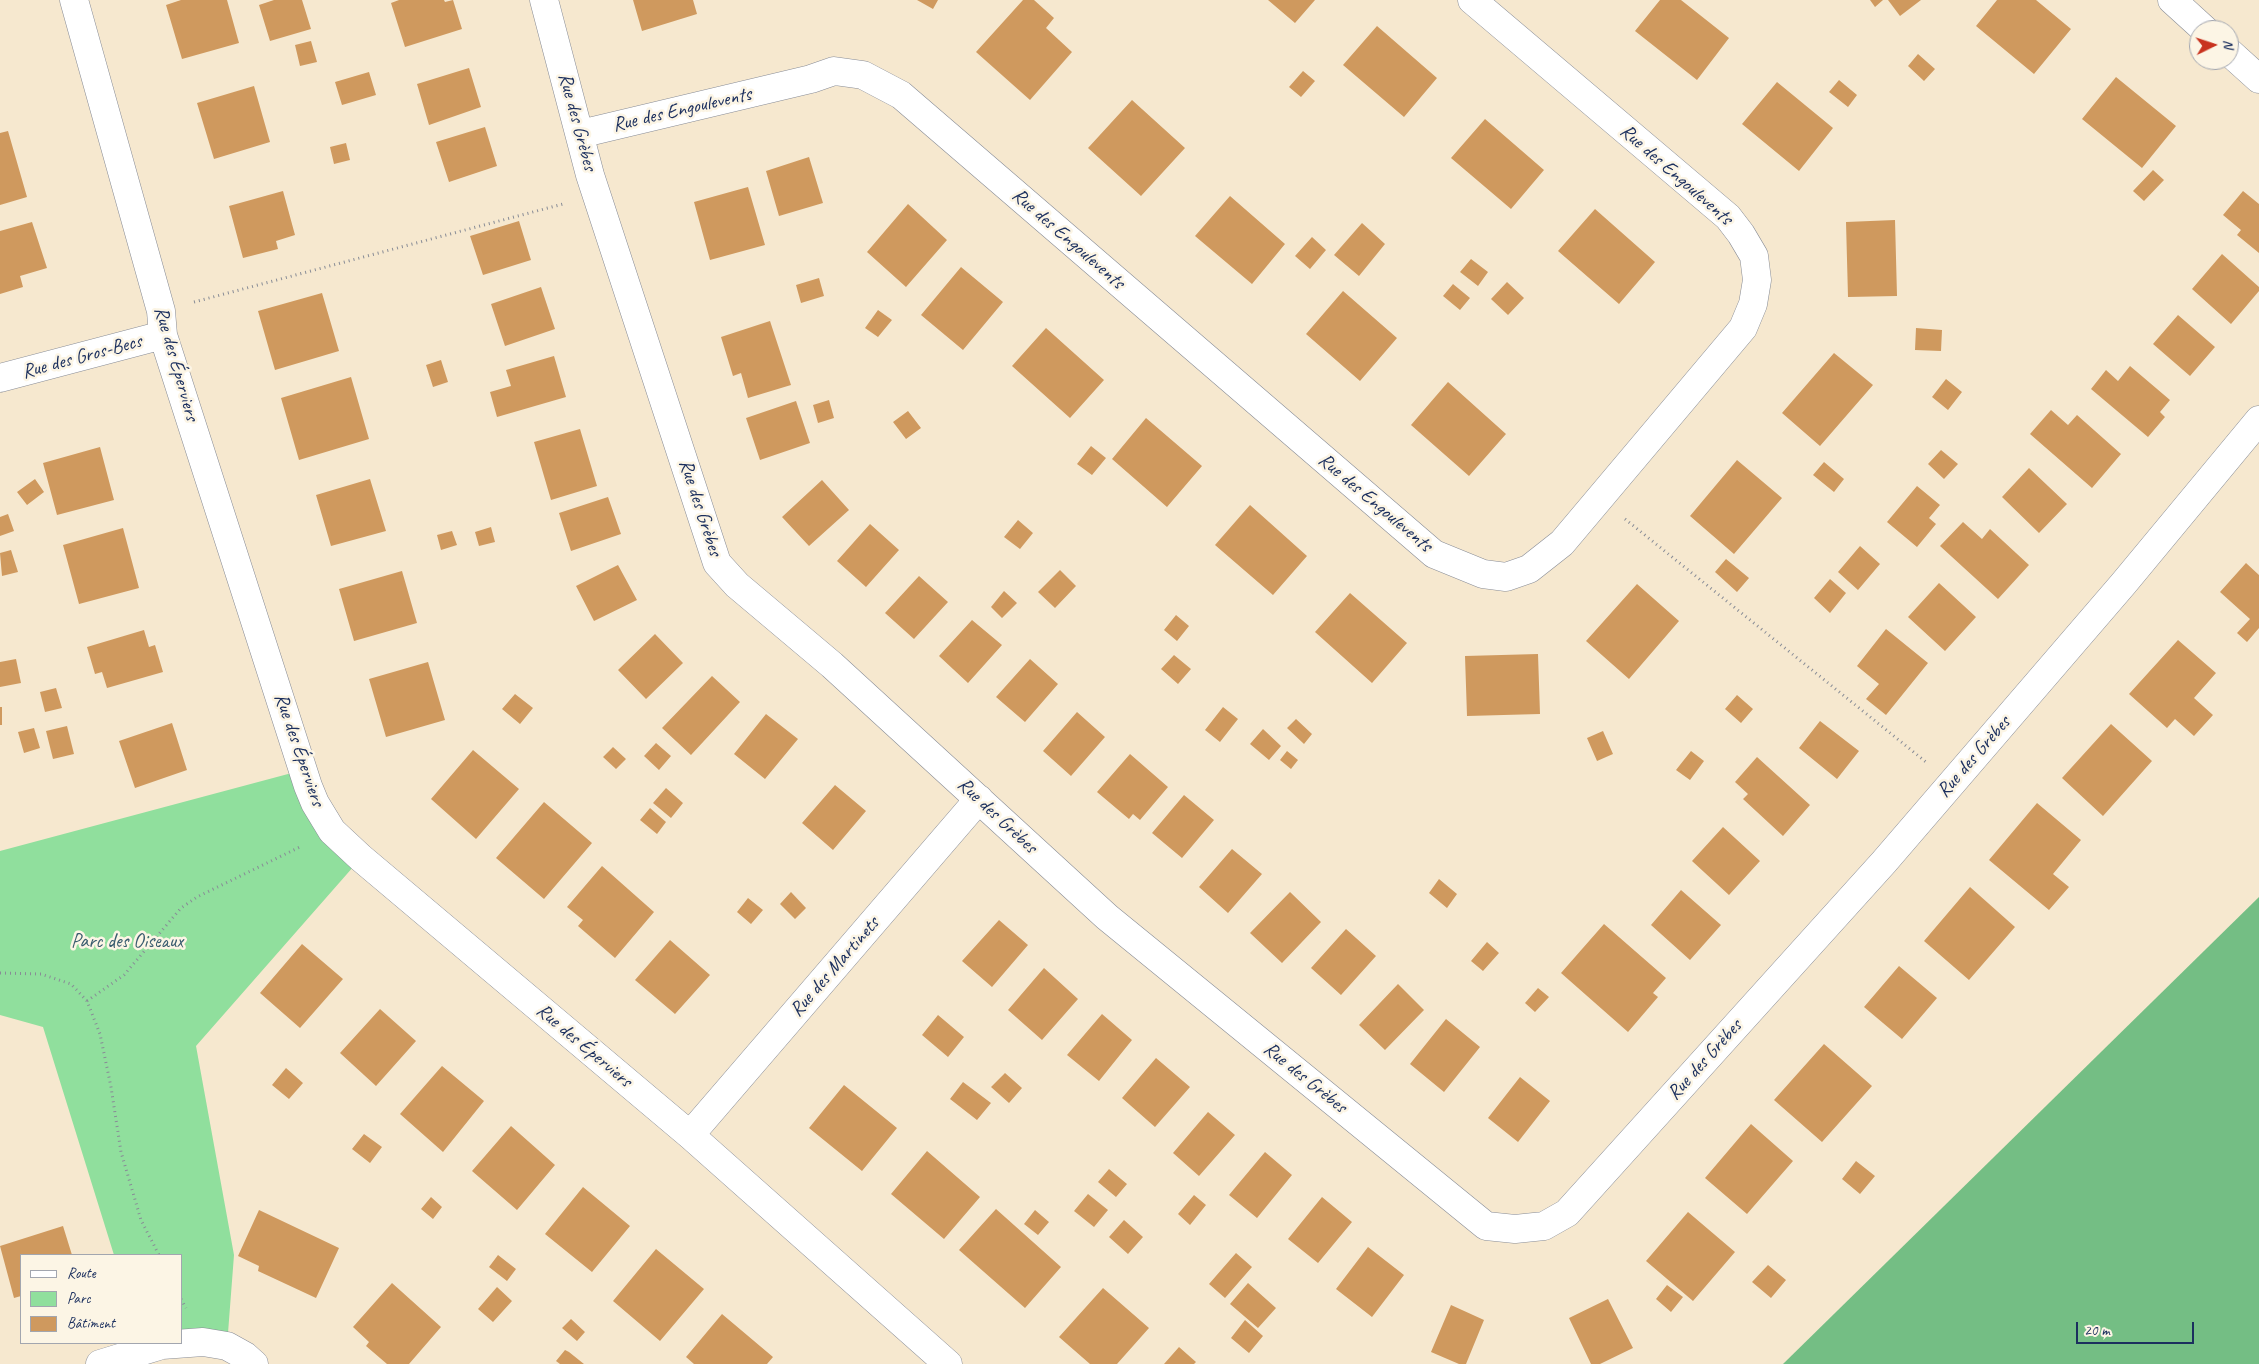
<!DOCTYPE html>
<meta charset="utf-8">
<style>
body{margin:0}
#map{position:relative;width:2259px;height:1364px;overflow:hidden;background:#f6e8cf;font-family:Caveat,sans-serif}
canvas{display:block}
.legend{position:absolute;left:20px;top:1254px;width:162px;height:90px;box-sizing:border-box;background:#fcf5e5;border:1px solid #a2a6af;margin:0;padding:6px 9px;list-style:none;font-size:15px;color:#1b2f5e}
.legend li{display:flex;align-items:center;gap:10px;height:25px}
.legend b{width:25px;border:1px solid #a2a6af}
.north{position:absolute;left:2189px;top:20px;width:50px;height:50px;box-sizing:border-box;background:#fcf5e5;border:1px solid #a2a6af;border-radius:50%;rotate:86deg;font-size:14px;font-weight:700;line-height:20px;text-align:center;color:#1b2f5e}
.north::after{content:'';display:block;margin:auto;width:18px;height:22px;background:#c8321e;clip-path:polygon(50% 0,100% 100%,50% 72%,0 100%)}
.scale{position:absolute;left:2076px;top:1322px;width:118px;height:22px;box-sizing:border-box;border:2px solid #1b2f5e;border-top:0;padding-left:6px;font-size:15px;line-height:18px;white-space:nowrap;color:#1b2f5e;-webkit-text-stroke:4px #fcf5e5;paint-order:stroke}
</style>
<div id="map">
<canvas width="2259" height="1364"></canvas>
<ul class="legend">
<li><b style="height:6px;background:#fff"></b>Route</li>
<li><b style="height:14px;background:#90df9d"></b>Parc</li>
<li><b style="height:14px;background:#cf995e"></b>Bâtiment</li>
</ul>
<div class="north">N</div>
<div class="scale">20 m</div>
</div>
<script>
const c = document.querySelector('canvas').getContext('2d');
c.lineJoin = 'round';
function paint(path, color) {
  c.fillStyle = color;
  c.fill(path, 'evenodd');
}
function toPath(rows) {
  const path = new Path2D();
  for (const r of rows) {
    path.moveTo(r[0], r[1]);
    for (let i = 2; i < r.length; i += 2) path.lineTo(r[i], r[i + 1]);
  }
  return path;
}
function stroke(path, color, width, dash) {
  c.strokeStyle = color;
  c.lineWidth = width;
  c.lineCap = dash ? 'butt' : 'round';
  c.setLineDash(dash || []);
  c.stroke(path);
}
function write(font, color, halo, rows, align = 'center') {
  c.font = font + ' Caveat,sans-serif';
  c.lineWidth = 5;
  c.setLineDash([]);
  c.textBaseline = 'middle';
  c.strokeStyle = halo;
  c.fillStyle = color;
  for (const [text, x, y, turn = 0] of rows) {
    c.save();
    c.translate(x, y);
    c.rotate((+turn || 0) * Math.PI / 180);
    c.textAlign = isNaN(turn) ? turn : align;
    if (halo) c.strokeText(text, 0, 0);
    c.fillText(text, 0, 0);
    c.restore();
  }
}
const green = toPath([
 [303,770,361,858,196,1046,234,1255,227,1346,181,1343,181,1255,114,1255,43,1027,0,1015,0,851]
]);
const forest = toPath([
 [2259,897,2259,1364,1783,1364]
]);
const building = toPath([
 [181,0,227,0,239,43,182,59,166,5],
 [274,0,302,0,311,29,270,41,259,5],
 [399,0,444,0,445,2,453,0,462,29,405,47,391,3],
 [633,0,693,0,697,14,642,31],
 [917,0,938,0,933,9],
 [1023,0,1034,0,1054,18,1046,28,1072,52,1030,100,976,52],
 [1268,0,1315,0,1295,23],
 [1660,0,1681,0,1729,38,1697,80,1635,31],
 [1870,0,1883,0,1875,7],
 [1888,0,1921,0,1900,16],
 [1997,0,2036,0,2071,29,2034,74,1976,26],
 [1377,26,1437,78,1404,117,1343,65],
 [311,41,317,62,300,66,295,45],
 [1918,54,1935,69,1924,81,1908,66],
 [469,68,481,107,429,125,417,84],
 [1303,71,1315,81,1301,97,1289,87],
 [369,72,376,95,342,105,335,82],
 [2116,77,2176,126,2142,168,2082,119],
 [1839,80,1857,95,1848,107,1829,92],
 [1777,82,1833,128,1799,171,1742,124],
 [254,86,270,142,214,159,197,103],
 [1132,100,1185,148,1141,196,1088,148],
 [1485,119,1544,170,1511,209,1451,158],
 [485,127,497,166,449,182,436,142],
 [8,131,27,197,0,205,0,133],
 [346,143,350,160,334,164,330,147],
 [809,157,823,203,779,216,766,171],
 [2153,170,2164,180,2144,201,2133,191],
 [748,187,765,245,710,260,694,202],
 [283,191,295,235,276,241,278,249,243,258,229,206],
 [2243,191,2259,204,2259,253,2237,235,2241,230,2223,215],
 [1230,196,1285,244,1252,284,1195,236],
 [908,204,947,240,906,287,867,252],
 [1595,209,1655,262,1619,304,1558,251],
 [1895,220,1897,296,1848,297,1846,222],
 [519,221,531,260,483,275,470,236],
 [32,222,47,268,20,276,23,287,0,294,0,231],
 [1362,223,1385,244,1359,276,1334,255],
 [1312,237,1326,250,1310,269,1295,256],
 [2222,254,2259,287,2259,291,2231,324,2192,289],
 [1471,259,1488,272,1478,286,1460,272],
 [961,267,1003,302,963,350,921,315],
 [819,278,824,296,801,303,796,285],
 [1507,282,1524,298,1508,315,1491,299],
 [1453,284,1470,298,1460,310,1443,296],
 [541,287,555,329,505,346,491,304],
 [1343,291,1397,338,1360,381,1306,334],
 [322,293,339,351,275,370,258,311],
 [878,310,892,320,878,337,865,328],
 [2178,315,2215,347,2190,376,2153,344],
 [770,321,791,385,748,398,741,373,733,376,721,337],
 [1046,328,1104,380,1070,418,1012,366],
 [1916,328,1942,330,1941,351,1915,350],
 [1834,353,1873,385,1820,446,1782,413],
 [554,356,566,397,497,417,490,392,511,386,506,370],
 [441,360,448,382,433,387,426,365],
 [2130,366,2170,400,2160,412,2165,417,2148,437,2091,389,2106,370,2118,381],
 [351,377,369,439,299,460,281,398],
 [1946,379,1962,392,1948,410,1932,397],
 [1448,382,1506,434,1469,476,1411,425],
 [829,400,834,418,818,423,813,405],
 [796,401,810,443,760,460,746,418],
 [2051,410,2068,425,2077,415,2121,454,2092,488,2030,434],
 [908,411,921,428,906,439,893,422],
 [1146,418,1202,466,1167,507,1112,459],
 [580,429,597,486,551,500,534,442],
 [1091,446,1106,458,1092,475,1077,464],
 [100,447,114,500,57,515,43,463],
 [1941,450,1958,464,1944,479,1928,464],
 [1737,460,1782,498,1734,554,1690,516],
 [1824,462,1844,479,1834,492,1813,475],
 [2029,468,2067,504,2039,533,2002,497],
 [35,479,44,492,27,505,17,492],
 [370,479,386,531,331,546,316,495],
 [822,480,849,510,809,546,782,517],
 [1917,486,1940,505,1929,518,1936,524,1917,547,1887,522],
 [608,497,621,534,571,551,559,513],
 [1250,505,1307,556,1273,595,1215,545],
 [8,514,14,531,0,536,0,517],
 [1018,520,1033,533,1020,549,1004,537],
 [1963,522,1982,539,1990,529,2029,565,1998,599,1940,546],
 [870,524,899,550,866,587,837,561],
 [491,527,495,542,479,546,475,532],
 [123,528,139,588,79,604,63,545],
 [452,531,457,545,441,550,437,535],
 [1860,546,1880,564,1858,590,1838,572],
 [11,550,18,572,2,576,0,553],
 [1726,559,1749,578,1737,592,1715,572],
 [2246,563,2259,575,2259,628,2247,642,2237,633,2250,619,2220,592],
 [618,565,637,600,594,621,576,586],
 [1060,570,1076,586,1055,608,1038,592],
 [402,571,417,623,354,641,339,589],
 [919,576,948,602,914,639,885,613],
 [1830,579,1846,593,1830,613,1814,598],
 [1939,583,1976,617,1945,651,1908,617],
 [1637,584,1679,621,1629,679,1586,641],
 [1004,591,1017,603,1002,618,991,607],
 [1350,593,1407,643,1372,683,1315,632],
 [1176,615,1189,626,1177,641,1164,630],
 [972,620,1002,645,968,683,939,656],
 [1886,629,1928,663,1886,715,1866,699,1879,684,1857,666],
 [144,630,149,647,155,645,163,672,107,688,102,672,95,674,87,647],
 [655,634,683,663,646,699,618,670],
 [2178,640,2216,673,2194,698,2213,715,2194,736,2175,719,2167,728,2129,694],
 [1538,654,1540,714,1467,716,1465,656],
 [1174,655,1191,669,1178,684,1161,669],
 [16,659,21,683,0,687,0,662],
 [1030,659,1058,684,1025,722,996,697],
 [428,662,445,720,386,737,369,679],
 [712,676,740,702,691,755,662,728],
 [56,688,62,708,45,712,40,692],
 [515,694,533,708,520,724,502,709],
 [1737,695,1753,709,1741,723,1725,709],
 [0,707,2,707,2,725,0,725],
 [1223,707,1238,719,1220,742,1205,730],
 [1077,712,1105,737,1071,776,1043,751],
 [766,714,798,739,765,779,734,754],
 [1296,719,1312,734,1304,744,1287,728],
 [1820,721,1859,751,1837,779,1799,748],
 [172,723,187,770,135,788,119,741],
 [2111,724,2152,761,2103,816,2062,778],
 [67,726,74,754,53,759,46,731],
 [34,728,40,748,24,753,18,732],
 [1263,729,1281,746,1269,760,1250,744],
 [1603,731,1613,754,1597,761,1587,738],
 [656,743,671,756,659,770,644,756],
 [613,747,626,759,616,769,603,757],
 [473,750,519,789,476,839,431,799],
 [1287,751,1298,760,1291,769,1280,760],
 [1691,751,1704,761,1690,780,1676,770],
 [1130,754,1168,787,1140,820,1133,814,1129,819,1097,792],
 [1757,757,1810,805,1783,836,1743,799,1748,794,1735,782],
 [835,785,866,811,833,850,802,823],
 [666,788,683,803,671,818,653,803],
 [1184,795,1214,820,1182,858,1152,833],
 [544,802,592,843,544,899,496,858],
 [2037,803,2081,840,2053,874,2069,887,2049,910,1989,860],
 [650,808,666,822,657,834,640,820],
 [1723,827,1760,861,1729,895,1692,861],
 [1232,849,1262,874,1228,913,1199,887],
 [602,866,654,912,615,958,578,926,583,920,567,907],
 [1439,879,1457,894,1447,908,1429,893],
 [1970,887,2015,927,1969,980,1924,941],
 [1681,890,1721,925,1690,960,1651,925],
 [791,892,806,908,795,919,780,904],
 [1290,892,1321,922,1282,963,1250,933],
 [748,898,763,910,751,924,737,912],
 [999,920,1028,945,992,987,962,961],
 [1604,924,1666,978,1653,993,1658,997,1628,1032,1561,973],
 [1346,929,1376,956,1341,995,1311,968],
 [670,940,710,975,675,1014,635,980],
 [1487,942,1499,953,1483,971,1471,961],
 [302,944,343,979,300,1028,260,993],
 [1899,966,1937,998,1902,1039,1864,1007],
 [1044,968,1078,999,1042,1040,1008,1010],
 [1398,984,1424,1010,1385,1050,1359,1025],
 [1538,988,1549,997,1535,1012,1525,1003],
 [380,1009,416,1041,376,1086,340,1053],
 [1102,1014,1132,1040,1099,1081,1067,1055],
 [938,1015,964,1037,948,1057,922,1035],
 [1446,1019,1480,1047,1444,1092,1410,1064],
 [1824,1044,1872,1086,1822,1142,1774,1100],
 [1156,1058,1190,1087,1155,1127,1122,1098],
 [442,1066,484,1101,443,1152,400,1114],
 [286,1068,303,1083,289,1099,272,1085],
 [1005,1073,1022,1088,1009,1103,991,1087],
 [1520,1077,1550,1101,1518,1142,1488,1118],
 [963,1082,991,1103,977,1120,950,1099],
 [844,1085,897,1128,862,1171,809,1128],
 [1208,1112,1235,1135,1199,1176,1173,1153],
 [1751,1124,1793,1161,1747,1214,1705,1178],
 [511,1126,555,1165,517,1210,472,1171],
 [364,1134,382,1147,370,1163,352,1149],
 [927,1151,980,1197,944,1239,891,1194],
 [1265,1152,1292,1175,1257,1218,1229,1195],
 [1856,1161,1875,1176,1860,1194,1842,1179],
 [1109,1169,1127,1184,1116,1197,1098,1182],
 [583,1187,630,1226,592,1272,545,1234],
 [1088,1194,1108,1210,1094,1227,1074,1211],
 [1194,1195,1206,1205,1190,1225,1178,1214],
 [431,1197,442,1207,433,1219,421,1209],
 [1322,1197,1352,1222,1318,1263,1288,1239],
 [996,1209,1061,1267,1025,1308,959,1250],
 [259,1210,339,1248,316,1298,258,1271,259,1266,238,1256],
 [1035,1210,1049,1222,1038,1235,1024,1224],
 [1688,1212,1735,1252,1693,1301,1646,1261],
 [1124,1220,1143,1237,1128,1254,1109,1237],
 [63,1226,72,1255,21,1255,21,1296,14,1298,0,1246],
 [1368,1247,1404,1275,1372,1317,1336,1289],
 [656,1249,704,1289,660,1341,613,1301],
 [1236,1253,1252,1267,1225,1298,1209,1284],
 [498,1255,516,1269,507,1281,489,1267],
 [1768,1265,1786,1280,1771,1298,1752,1282],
 [392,1283,441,1327,409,1364,387,1364,366,1346,369,1342,353,1327],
 [1248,1283,1276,1308,1258,1328,1230,1304],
 [1667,1285,1683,1297,1671,1312,1656,1299],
 [497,1287,512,1301,493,1322,478,1309],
 [1103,1288,1149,1328,1117,1364,1090,1364,1059,1337],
 [1608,1299,1633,1348,1600,1364,1591,1364,1569,1318],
 [1451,1305,1484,1320,1466,1364,1459,1364,1431,1352],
 [722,1314,773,1357,767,1364,694,1364,686,1357],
 [571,1319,585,1332,577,1341,562,1328],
 [1245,1320,1263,1336,1249,1353,1231,1338],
 [1179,1347,1196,1362,1194,1364,1164,1364],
 [565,1350,569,1352,584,1364,560,1364,556,1361]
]);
const path = toPath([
 [194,302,563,204],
 [1625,519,1926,762],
 [0,973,41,974,71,984,87,1001,100,1034,111,1087,121,1152,141,1220,159,1255],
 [87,1001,124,975,181,908,197,897,302,846],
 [181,1299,186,1308]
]);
const street = toPath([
 [74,0,161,311,163,335,308,786,315,803,332,831,361,858,690,1135,948,1364],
 [544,0,590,175,717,563,737,585,832,665,1107,917,1486,1226,1515,1229,1544,1226,1567,1213,1884,862,2124,583,2259,420],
 [2172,0,2205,30],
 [2229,52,2259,79],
 [580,134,811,79,834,71,863,75,901,95,1434,554,1483,574,1506,577,1529,569,1562,543,1658,429,1743,328,1753,304,1757,280,1754,256,1741,234,1728,217,1472,0],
 [0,378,163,335],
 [690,1135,979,799],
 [100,1364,162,1345,203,1342,227,1346,245,1356,254,1364]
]);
const streetNames = [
 ["Rue des Engoulevents",682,110,-13],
 ["Rue des Grèbes",577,122,75],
 ["Rue des Engoulevents",1676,175,41],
 ["Rue des Engoulevents",1068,239,41],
 ["Rue des Gros-Becs",82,357,-15],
 ["Rue des Éperviers",176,364,74],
 ["Rue des Engoulevents",1375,503,40],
 ["Rue des Grèbes",700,508,72],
 ["Rue des Éperviers",299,750,71],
 ["Rue des Grèbes",1974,757,-49],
 ["Rue des Grèbes",997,816,43],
 ["Rue des Martinets",835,967,-49],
 ["Rue des Éperviers",584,1046,40],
 ["Rue des Grèbes",1705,1060,-48],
 ["Rue des Grèbes",1305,1078,39]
];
const parkNames = [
 ["Parc des Oiseaux",127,942]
];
paint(green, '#90df9d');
paint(forest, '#74be84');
paint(building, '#cf995e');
stroke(street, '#888c96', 29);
stroke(path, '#888c96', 3, [1, 4]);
stroke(street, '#fff', 28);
write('20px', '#1b2f5e', '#fcf5e5', streetNames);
write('20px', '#385b6e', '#fcf5e5', parkNames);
</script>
